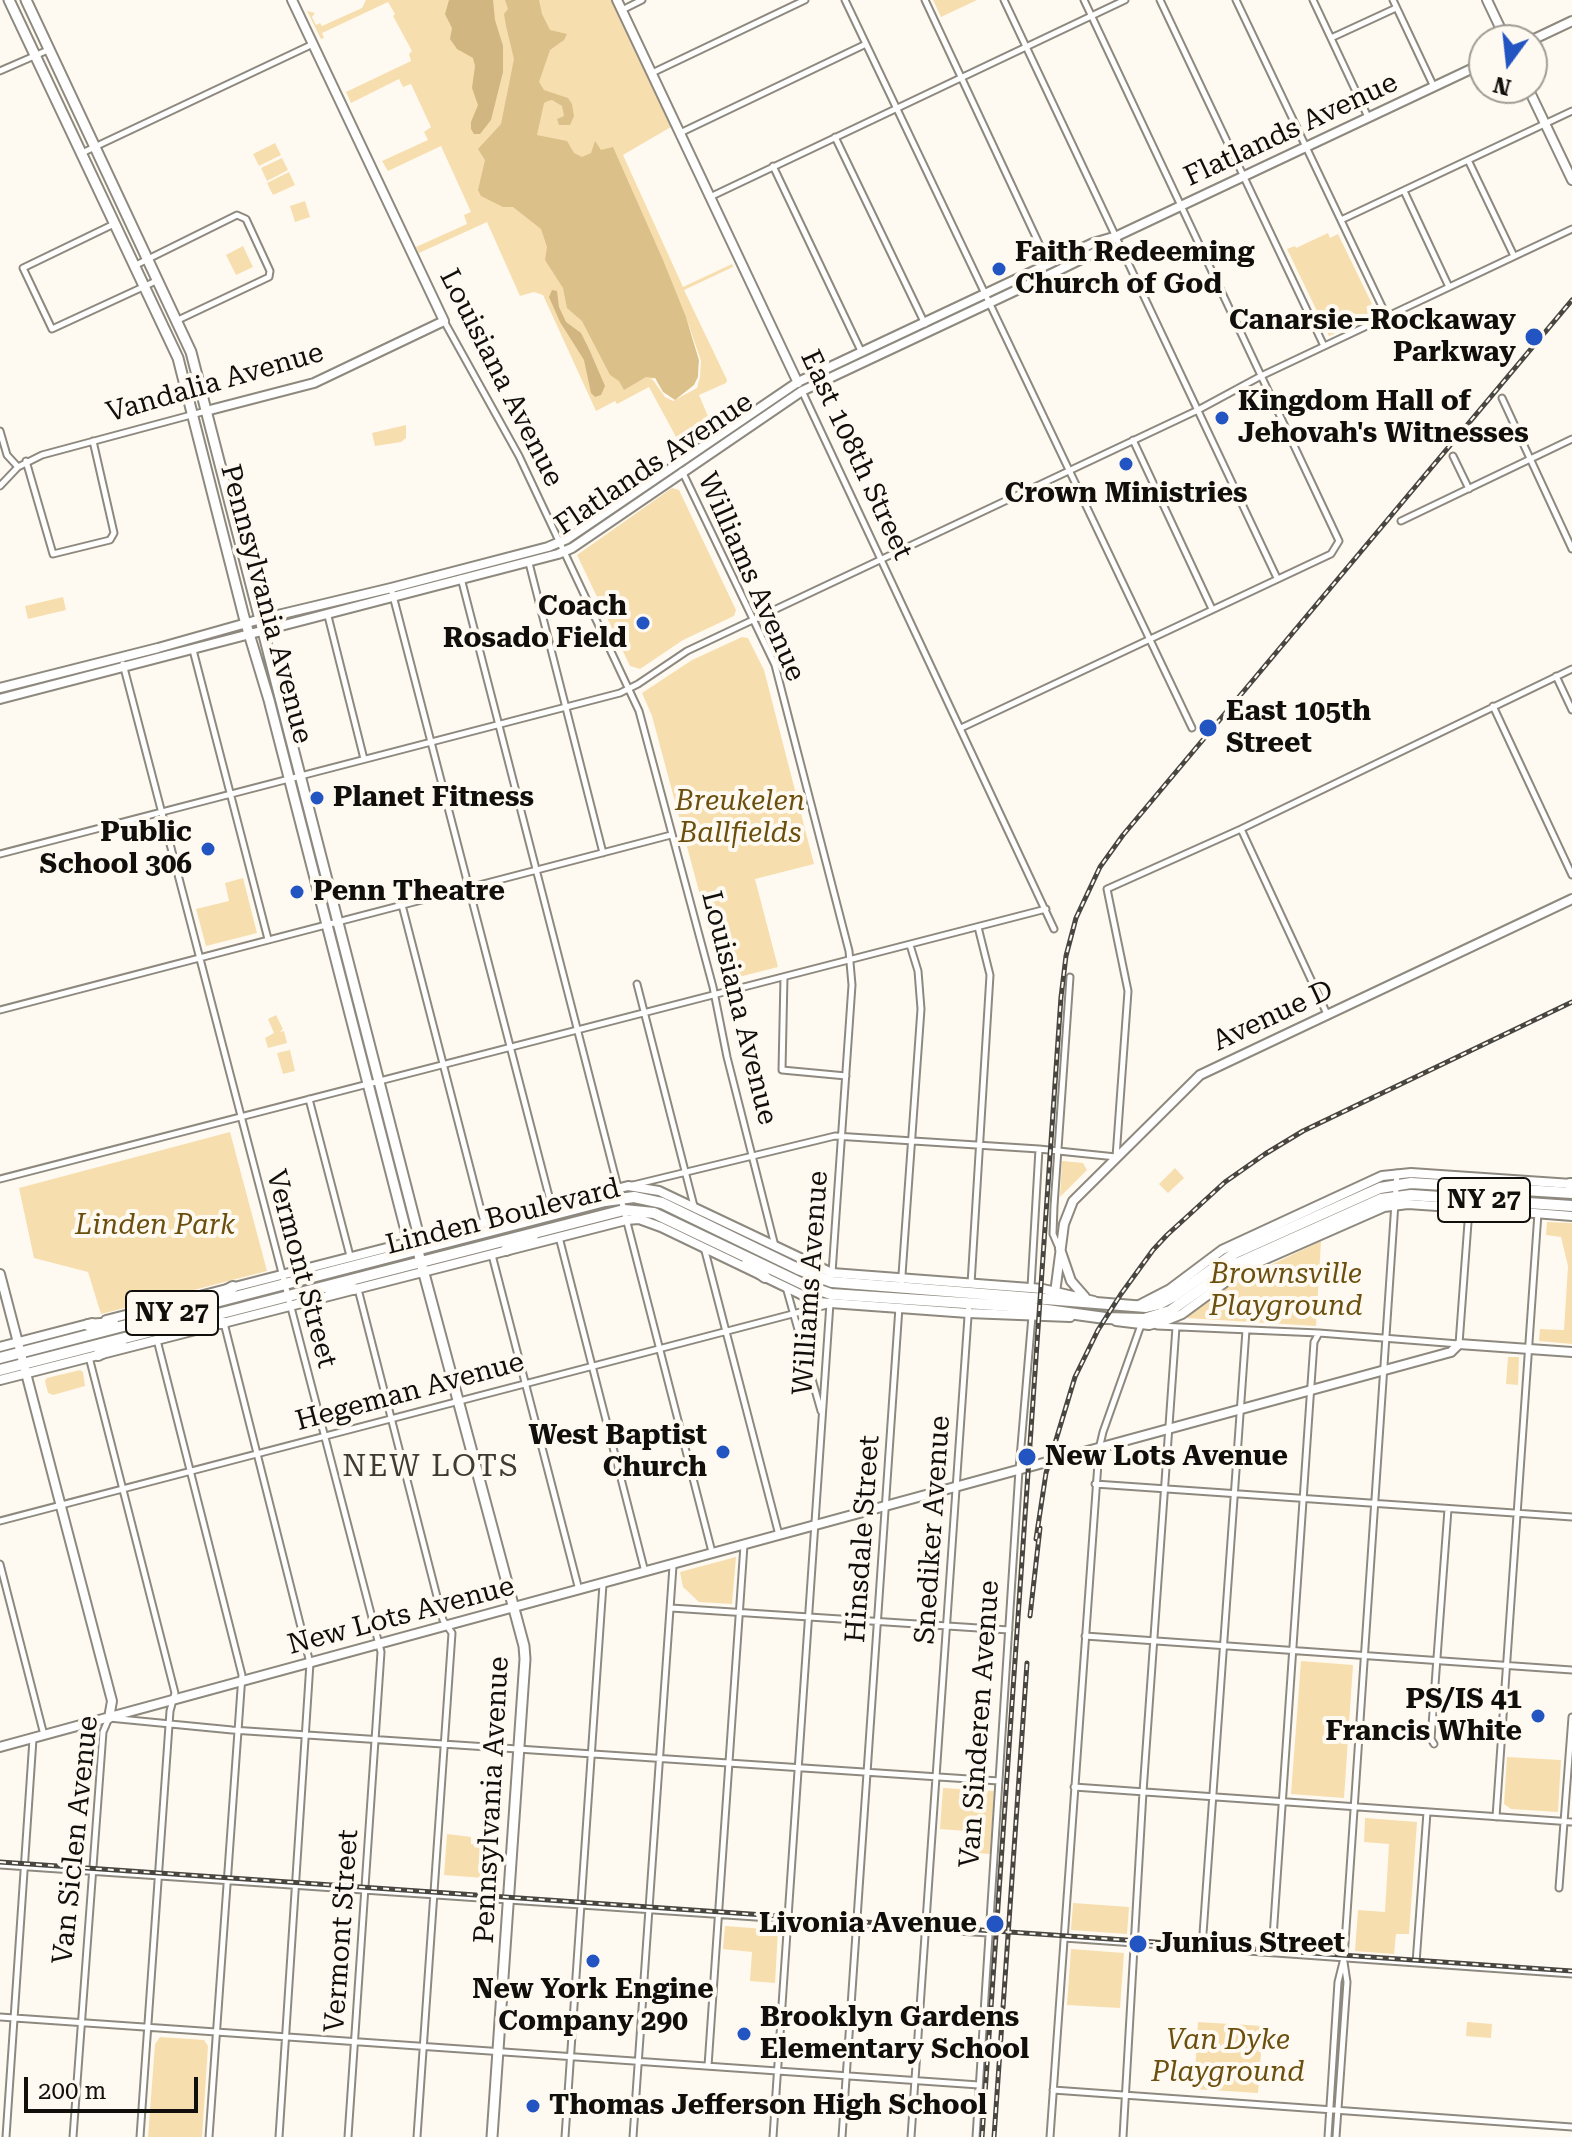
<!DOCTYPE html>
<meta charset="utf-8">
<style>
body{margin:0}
#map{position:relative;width:1572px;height:2137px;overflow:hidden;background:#fffaf1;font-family:"Roboto Serif",serif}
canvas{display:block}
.north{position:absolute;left:1468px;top:24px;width:80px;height:80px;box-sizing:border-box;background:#fffaf1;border:2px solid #a09c95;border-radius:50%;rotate:195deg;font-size:22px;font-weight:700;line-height:32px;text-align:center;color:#110f0c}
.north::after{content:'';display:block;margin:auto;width:28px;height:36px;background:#2355c2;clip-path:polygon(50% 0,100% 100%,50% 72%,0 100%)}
.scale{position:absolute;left:24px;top:2077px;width:174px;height:36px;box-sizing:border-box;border:4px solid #110f0c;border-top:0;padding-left:10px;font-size:24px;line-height:28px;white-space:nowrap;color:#110f0c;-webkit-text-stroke:6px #fffaf1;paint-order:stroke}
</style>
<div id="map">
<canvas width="1572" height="2137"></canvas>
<div class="north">N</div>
<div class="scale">200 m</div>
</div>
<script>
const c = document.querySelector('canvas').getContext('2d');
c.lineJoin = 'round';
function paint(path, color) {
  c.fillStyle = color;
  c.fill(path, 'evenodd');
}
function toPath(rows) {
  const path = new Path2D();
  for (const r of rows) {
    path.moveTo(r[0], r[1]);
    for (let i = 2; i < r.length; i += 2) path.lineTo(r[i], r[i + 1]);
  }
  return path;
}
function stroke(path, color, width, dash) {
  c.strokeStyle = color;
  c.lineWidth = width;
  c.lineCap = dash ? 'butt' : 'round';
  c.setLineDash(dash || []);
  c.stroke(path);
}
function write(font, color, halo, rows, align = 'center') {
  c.font = font + ' "Roboto Serif",serif';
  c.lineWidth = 8;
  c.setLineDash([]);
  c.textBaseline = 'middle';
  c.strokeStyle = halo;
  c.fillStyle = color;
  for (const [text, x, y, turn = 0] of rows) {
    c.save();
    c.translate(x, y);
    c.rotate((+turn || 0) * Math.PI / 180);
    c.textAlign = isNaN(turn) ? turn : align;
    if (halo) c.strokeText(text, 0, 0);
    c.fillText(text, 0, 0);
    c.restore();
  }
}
const green = toPath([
 [366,0,509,0,512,10,508,15,509,27,518,60,507,123,484,148,491,159,484,183,487,195,520,207,543,227,612,373,629,382,645,374,657,376,671,396,686,389,693,380,695,360,608,155,597,154,582,160,573,155,569,147,555,139,536,139,542,96,537,82,543,53,556,43,555,34,541,33,534,0,617,0,676,124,623,155,683,287,732,264,733,267,684,290,727,380,726,383,699,395,713,428,682,448,649,387,617,404,615,401,596,411,543,295,534,292,520,296,487,222,419,253,416,247,467,224,464,215,471,212,441,146,388,171,382,161,428,140,424,132,431,127,411,84,403,87,399,79,351,103,346,92,411,61,409,54,412,51,393,16,395,14,388,2,322,33,324,38,321,39,307,11,315,13,312,17,316,25,320,23,322,26,362,8],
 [933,0,977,0,941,17],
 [275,143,281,155,259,166,253,154],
 [282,158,288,170,267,181,261,168],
 [289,172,295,185,273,195,267,183],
 [305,201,310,217,295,222,290,206],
 [1328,233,1330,238,1338,234,1372,304,1366,307,1371,316,1329,336,1287,249,1295,246,1296,248],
 [243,246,253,267,236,275,226,255],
 [406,425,406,438,401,442,375,446,372,433],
 [672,488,679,490,736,610,734,616,683,640,640,669,630,666,577,555],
 [63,597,66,610,28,619,25,606],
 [742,637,748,638,764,670,814,864,755,879,778,967,723,981,652,716,642,693,692,660],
 [243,878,257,933,206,946,196,909,229,901,225,883],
 [276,1015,283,1029,280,1032,284,1031,287,1043,268,1048,265,1038,274,1033,268,1019],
 [290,1050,295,1071,283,1074,277,1053],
 [230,1132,267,1271,101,1314,88,1272,34,1258,19,1188],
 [1062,1161,1083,1163,1087,1170,1060,1197],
 [1175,1168,1184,1178,1168,1193,1159,1184],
 [1547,1222,1572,1223,1572,1344,1539,1341,1540,1329,1564,1330,1568,1266,1561,1237,1546,1235],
 [1321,1241,1316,1326,1186,1318,1231,1284],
 [1508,1357,1519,1357,1518,1385,1506,1384],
 [80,1370,83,1372,85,1386,53,1395,48,1393,45,1381,47,1378],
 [736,1557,732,1604,699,1602,683,1587,680,1572],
 [1301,1661,1353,1665,1344,1798,1291,1794],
 [1507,1757,1561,1760,1558,1812,1511,1809,1504,1804],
 [943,1788,994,1791,990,1854,964,1852,965,1831,940,1829],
 [1365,1818,1417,1822,1409,1934,1396,1934,1394,1954,1355,1951,1358,1910,1385,1912,1389,1844,1364,1842],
 [447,1834,471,1837,471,1844,489,1845,489,1852,499,1853,497,1879,444,1875],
 [1073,1903,1129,1907,1127,1934,1071,1930],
 [725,1926,778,1930,775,1983,750,1981,752,1952,723,1949],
 [1071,1949,1124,1953,1120,2008,1067,2005],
 [1198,2022,1263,2026,1258,2093,1194,2089],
 [1467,2022,1492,2024,1491,2038,1466,2036],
 [160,2037,204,2040,208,2046,202,2137,148,2137,155,2044]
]);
const forest = toPath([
 [449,0,493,0,495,20,503,46,503,72,491,120,480,134,474,134,471,129,471,122,478,105,472,88,475,66,473,58,457,49,450,39,452,28,445,14],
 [552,290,557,291,559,307,566,322,581,333,589,349,605,386,601,395,595,397,591,393,584,360,560,322,549,297]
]);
const water = toPath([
 [505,0,539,0,542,14,550,30,567,34,564,40,550,50,539,82,544,90,568,98,572,104,574,116,570,125,559,125,557,119,564,116,562,106,552,100,548,101,544,103,537,135,567,141,574,153,582,157,591,153,595,141,601,150,613,147,663,260,686,317,699,360,698,377,694,386,675,400,663,392,655,378,646,377,624,390,619,381,610,375,582,321,567,308,563,288,545,260,547,247,541,229,513,207,503,207,481,196,478,190,485,160,478,149,501,124,514,59,506,26,504,14,508,9]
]);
const pier = toPath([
 [686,317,701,361,700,377,697,388,673,401,665,397,653,380,650,379,655,378,663,392,675,400,694,385,698,377,699,360]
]);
const street = toPath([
 [845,0,1192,728],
 [925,0,1049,265],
 [1004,0,1277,578],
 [1160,0,1324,346],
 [1236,0,1387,317],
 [1313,0,1368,117],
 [1393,0,1434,87],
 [622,10,642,0],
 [1331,38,1396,8],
 [0,71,48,50],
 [652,73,805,0],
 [680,133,866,44],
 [835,137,925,324],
 [82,153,313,44],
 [1468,160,1514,256],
 [773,166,862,353],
 [1404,191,1449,287],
 [710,197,1125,0],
 [1341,220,1572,111],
 [114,224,23,268,52,329,156,281],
 [136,265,237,215,246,219,270,271,269,277,178,320],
 [444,321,519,456,639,711,713,987,727,1057,775,1246],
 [802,391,1054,929],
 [1502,398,1572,549],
 [0,431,7,455,18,467],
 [1133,440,1212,609],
 [1453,456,1469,489],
 [26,461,53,554,110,540,114,533,93,441],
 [682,471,775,665,849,951,852,985,832,1273],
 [0,486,18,467,42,455,206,411],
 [1401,521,1572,439],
 [529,563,603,853],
 [461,578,712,1552],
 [391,588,551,1204],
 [328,616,364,759],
 [193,650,268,939],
 [123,664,381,1652,348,2137],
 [1556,676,1572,710],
 [1493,706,1572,875],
 [961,728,1331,554,1339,541,1084,0],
 [1241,829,1327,1014],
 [0,854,620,693,638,684,687,651,1198,410,1261,376,1572,229],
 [402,905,484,1222],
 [784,977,782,1070,846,1076],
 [637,984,694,1206],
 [0,1010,671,835],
 [309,1099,350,1256],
 [0,1179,1046,909],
 [633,1185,835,1136,1039,1149,1116,1157,1128,991,1107,889,1241,829,1572,669],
 [559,1237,645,1572],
 [704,1247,779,1535],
 [1059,1248,1053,1234,1054,1206,1070,977],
 [492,1255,579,1590],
 [971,1284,990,975,978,927],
 [786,1287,821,1411],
 [1031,1287,1039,1149],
 [358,1289,443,1620,452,1633,417,2137],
 [901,1289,921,1009,918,971,910,945],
 [224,1323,310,1663,279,2137],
 [1157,1326,1319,1333,1459,1344,1469,1209],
 [157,1340,242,1675,209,2137],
 [89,1357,175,1693,170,1711,140,2137],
 [1095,1484,1572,1517],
 [0,1521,827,1305],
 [0,1564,44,1735],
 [671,1608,1009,1630],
 [1085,1636,1572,1670],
 [1434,1744,1431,1739,1448,1509],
 [1074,1787,1572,1822],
 [1496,1817,1538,1213],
 [0,1865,988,1933],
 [1559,1888,1572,1717],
 [1064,1938,1572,1974],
 [1202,1948,1246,1330],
 [1272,1952,1310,1399,1314,1342,1319,1333],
 [1416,1963,1427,1812],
 [0,2017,979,2085],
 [708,2066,744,1545],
 [1053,2090,1572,2127],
 [6,2137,33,1739],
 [73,2137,103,1732,109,1718,232,1730,999,1781],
 [565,2137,603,1584],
 [633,2137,673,1566],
 [773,2137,830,1303],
 [842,2137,899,1307],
 [911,2137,969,1302],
 [976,2137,1019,1470,1032,1316],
 [1050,2137,1099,1449,1103,1432,1141,1325],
 [1123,2137,1143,1792,1176,1327],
 [1328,2137,1338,1982,1344,1958,1397,1173],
 [1336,2137,1347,1982,1344,1962]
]);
const secondary = toPath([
 [617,0,798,383],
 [1487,0,1506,40],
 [1532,40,1572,21],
 [1528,88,1572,180],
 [206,411,314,383,444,321,292,0],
 [0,688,158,648,261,619,391,588,548,547,567,539,798,382,1093,243,1117,236,1484,63],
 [0,699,558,554,572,548,802,391,1053,273,1096,252,1116,237],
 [1509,1211,1572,1216],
 [1060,1249,1071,1281,1085,1297],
 [0,1274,112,1701,109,1718],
 [1055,1293,1064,1224,1073,1201,1200,1075,1572,899],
 [1139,1305,1170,1289,1222,1250,1382,1176,1411,1173,1572,1184],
 [106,1320,628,1186,659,1191,832,1273,1043,1289,1094,1301],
 [1116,1321,1149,1325,1165,1321,1182,1314,1243,1269,1384,1207,1408,1204,1495,1210],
 [0,1347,92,1323],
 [0,1380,626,1220,639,1219,661,1227,817,1302,968,1313,1070,1317],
 [0,1747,1451,1352,1459,1344,1572,1352]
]);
const primary = toPath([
 [9,0,178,358,244,617,269,700,406,1231,407,1237,415,1240],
 [26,0,191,352,418,1233,415,1240,524,1646,525,1659,492,2137]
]);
const highway = toPath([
 [1570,1184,1572,1184],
 [1491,1210,1517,1207],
 [497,1218,523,1217],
 [506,1250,533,1236],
 [747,1263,765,1277],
 [329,1289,354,1289],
 [211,1299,233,1287],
 [198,1323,224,1323],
 [88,1325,113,1323],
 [98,1355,121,1343],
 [0,1358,605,1201,634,1197,662,1203,798,1269,832,1282,1146,1307,1159,1304,1174,1296,1235,1253,1380,1188,1411,1183,1572,1193],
 [0,1370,624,1210,654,1213,805,1285,831,1294,1025,1307,1105,1318,1144,1319,1170,1311,1238,1263,1381,1199,1411,1195,1572,1206]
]);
const rail = toPath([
 [1036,1539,1046,1473,1075,1377,1098,1330,1121,1294,1153,1250,1167,1235,1225,1182,1265,1154,1303,1131,1572,1002],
 [1030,1616,1040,1528],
 [0,1862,1572,1971],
 [982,2137,1061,997,1066,956,1076,918,1100,867,1123,835,1572,300],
 [994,2137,1027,1663]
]);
const markers = [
 [999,269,8,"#2355c2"],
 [1534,337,10,"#2355c2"],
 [1222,418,8,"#2355c2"],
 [1126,464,8,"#2355c2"],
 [643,623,8,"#2355c2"],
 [1208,728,10,"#2355c2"],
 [317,798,8,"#2355c2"],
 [208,849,8,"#2355c2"],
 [297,892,8,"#2355c2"],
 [723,1452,8,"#2355c2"],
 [1027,1457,10,"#2355c2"],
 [1538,1716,8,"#2355c2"],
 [995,1924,10,"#2355c2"],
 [1138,1944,10,"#2355c2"],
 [593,1961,8,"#2355c2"],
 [744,2034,8,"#2355c2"],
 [533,2106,8,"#2355c2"]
];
const shields = [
 [1484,1200,92],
 [172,1313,92]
];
const shieldNames = [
 ["NY 27",1484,1200],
 ["NY 27",172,1313]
];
const streetNames = [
 ["Flatlands Avenue",1291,130,-25],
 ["Louisiana Avenue",501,378,63],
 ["Vandalia Avenue",215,383,-16],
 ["East 108th Street",856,455,65],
 ["Flatlands Avenue",654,464,-34],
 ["Williams Avenue",751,577,66],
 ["Pennsylvania Avenue",266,604,75],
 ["Louisiana Avenue",739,1008,76],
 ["Avenue D",1273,1016,-25],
 ["Linden Boulevard",503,1217,-14],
 ["Vermont Street",301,1269,75],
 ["Williams Avenue",811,1283,-86],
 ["Hegeman Avenue",410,1392,-15],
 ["Snediker Avenue",933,1530,-86],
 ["Hinsdale Street",863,1539,-86],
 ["New Lots Avenue",401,1616,-15],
 ["Van Sinderen Avenue",980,1724,-86],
 ["Pennsylvania Avenue",492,1800,-87],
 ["Van Siclen Avenue",76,1840,-84],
 ["Vermont Street",342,1931,-86]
];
const poiNames = [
 ["Faith Redeeming",1015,253],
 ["Church of God",1015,285],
 ["Canarsie–Rockaway",1516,321,"right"],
 ["Parkway",1516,353,"right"],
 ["Kingdom Hall of",1238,402],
 ["Jehovah's Witnesses",1238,434],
 ["Crown Ministries",1126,494,"center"],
 ["Coach",627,607,"right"],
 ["Rosado Field",627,639,"right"],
 ["East 105th",1226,712],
 ["Street",1226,744],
 ["Planet Fitness",333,798],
 ["Public",192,833,"right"],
 ["School 306",192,865,"right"],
 ["Penn Theatre",313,892],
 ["West Baptist",707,1436,"right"],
 ["Church",707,1468,"right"],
 ["New Lots Avenue",1045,1457],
 ["PS/IS 41",1522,1700,"right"],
 ["Francis White",1522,1732,"right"],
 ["Livonia Avenue",977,1924,"right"],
 ["Junius Street",1156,1944],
 ["New York Engine",593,1990,"center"],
 ["Company 290",593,2022,"center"],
 ["Brooklyn Gardens",760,2018],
 ["Elementary School",760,2050],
 ["Thomas Jefferson High School",549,2106]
];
const parkNames = [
 ["Breukelen",740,802],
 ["Ballfields",740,834],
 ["Linden Park",155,1226],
 ["Brownsville",1286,1275],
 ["Playground",1286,1307],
 ["Van Dyke",1228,2041],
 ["Playground",1228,2073]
];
const neighbourhoodNames = [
 ["NEW LOTS",431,1467]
];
paint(green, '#f7deae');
paint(forest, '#d1b681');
paint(water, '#dbc08a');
paint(pier, '#fffaf1');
stroke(street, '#8e897f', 9);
stroke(secondary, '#8e897f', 12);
stroke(primary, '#8e897f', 13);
stroke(highway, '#8e897f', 14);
stroke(street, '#fff', 5);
stroke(secondary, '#fff', 8);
stroke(primary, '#fff', 9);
stroke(highway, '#fff', 10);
stroke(rail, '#484641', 5);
stroke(rail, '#fffaf1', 2, [6]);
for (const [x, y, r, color] of markers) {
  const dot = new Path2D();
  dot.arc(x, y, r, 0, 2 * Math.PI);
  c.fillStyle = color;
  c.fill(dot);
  stroke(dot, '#fffaf1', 3);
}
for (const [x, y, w] of shields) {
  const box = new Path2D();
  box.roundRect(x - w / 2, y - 22, w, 44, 6);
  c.fillStyle = '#fffaf1';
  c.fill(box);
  stroke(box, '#110f0c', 2);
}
write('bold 26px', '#110f0c', null, shieldNames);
write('28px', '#110f0c', '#fffaf1', streetNames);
write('bold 28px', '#110f0c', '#fffaf1', poiNames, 'left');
write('italic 28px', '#6b4f0e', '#fffaf1', parkNames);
c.letterSpacing = '2px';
write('30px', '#3f3a32', '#fffaf1', neighbourhoodNames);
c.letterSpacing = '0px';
</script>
